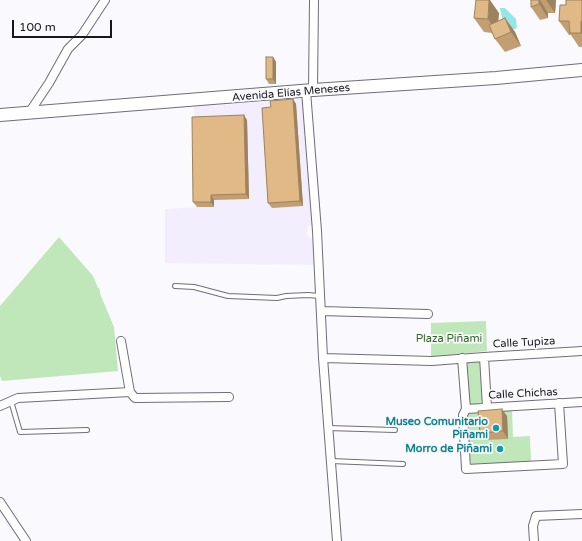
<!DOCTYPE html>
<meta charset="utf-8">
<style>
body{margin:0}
#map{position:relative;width:582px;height:541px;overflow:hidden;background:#faf9fd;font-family:"Varela Round",sans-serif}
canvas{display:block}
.scale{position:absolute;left:12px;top:20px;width:100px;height:18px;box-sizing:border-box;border:2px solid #19171e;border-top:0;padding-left:5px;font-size:12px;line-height:14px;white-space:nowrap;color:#19171e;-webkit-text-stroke:3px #faf9fd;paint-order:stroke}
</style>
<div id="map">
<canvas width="582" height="541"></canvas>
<div class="scale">100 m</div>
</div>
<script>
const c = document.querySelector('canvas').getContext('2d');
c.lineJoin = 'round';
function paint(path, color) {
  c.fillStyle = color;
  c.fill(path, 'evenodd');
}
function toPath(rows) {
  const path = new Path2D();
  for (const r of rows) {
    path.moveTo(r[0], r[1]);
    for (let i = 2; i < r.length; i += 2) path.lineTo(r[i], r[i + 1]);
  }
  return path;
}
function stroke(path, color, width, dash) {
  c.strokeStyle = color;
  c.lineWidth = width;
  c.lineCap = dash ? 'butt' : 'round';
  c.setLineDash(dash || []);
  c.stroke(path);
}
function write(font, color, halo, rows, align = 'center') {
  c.font = font + ' "Varela Round",sans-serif';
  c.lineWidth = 3.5;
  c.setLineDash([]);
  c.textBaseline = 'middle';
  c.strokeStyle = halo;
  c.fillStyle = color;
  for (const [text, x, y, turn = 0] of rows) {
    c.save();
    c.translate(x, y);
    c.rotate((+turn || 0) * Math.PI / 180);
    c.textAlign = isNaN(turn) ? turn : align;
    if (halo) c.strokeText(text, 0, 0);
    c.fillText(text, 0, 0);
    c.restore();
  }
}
const built = toPath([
 [303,99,313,222,308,227,307,235,313,240,315,265,165,263,165,209,197,207,194,107]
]);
const green = toPath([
 [59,237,93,276,98,288,99,288,101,296,114,327,118,371,2,381,0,376,0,306],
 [486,321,487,351,431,357,431,323],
 [480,361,481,362,484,401,481,404,471,405,469,404,466,362],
 [512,410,513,437,530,436,531,462,472,464,470,462,468,414,469,413]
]);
const water = toPath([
 [500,8,505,8,516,19,517,28,502,35,503,23]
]);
const lane = toPath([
 [175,286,194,287,228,296,277,298,286,296,308,295,320,296],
 [11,401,20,432,87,430],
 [328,428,395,430],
 [331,461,403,464]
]);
const street = toPath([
 [313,90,314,0],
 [306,91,317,231,323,358,337,541],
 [29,113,49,83,68,49,82,35,105,0],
 [321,311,428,314],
 [121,341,130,392,135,398,229,397],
 [484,357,487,407],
 [323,358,432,361,484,357,582,351],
 [462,358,466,409,463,415,466,469,563,464,559,403],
 [0,406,18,398,130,392],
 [466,409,582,402],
 [0,502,26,541],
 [534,541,533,526,536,516,582,514]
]);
const primary = toPath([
 [0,115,313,90,496,78,582,70]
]);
const wall = toPath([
 [531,0,556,0,555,13,548,13,548,18,540,20,531,7],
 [582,0,582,47,579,47,571,35,569,35,559,21,566,5],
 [499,13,498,21,505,18,515,32,521,46,505,52,495,39,492,33,484,32,474,18],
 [273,57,276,62,276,84,269,84,266,79],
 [293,99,296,104,303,206,272,208,268,203,271,107],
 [247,120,249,199,214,200,214,207,197,207,193,202],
 [507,416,508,439,485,440,480,433]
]);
const shadedWall = toPath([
 [489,0,490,0,499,13,497,33,488,19],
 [539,0,540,0,548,13,548,18,539,4],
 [546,0,556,0,555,13],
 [505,18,515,32,521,46,511,32],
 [581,21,582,22,582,34,581,33],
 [273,57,276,62,276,84,273,79],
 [293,99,296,104,303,206,300,201],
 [244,115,247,120,249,199,246,194],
 [211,195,214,200,214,207,211,202],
 [502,409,507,416,508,439,503,431]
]);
const building = toPath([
 [476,0,489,0,488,19,474,18,476,0],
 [531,0,539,0,539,4,531,7,531,0],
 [566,0,582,0,582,21,581,21,581,33,570,33,569,21,559,21,560,5,566,5,566,0],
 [505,18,511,32,495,39,489,25,505,18],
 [266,57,273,57,273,79,266,79,266,57],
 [293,99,300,201,268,203,262,108,271,107,270,101,293,99],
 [244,115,246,194,211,195,211,202,193,202,192,117,244,115],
 [502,409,503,431,480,433,478,411,502,409]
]);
const markers = [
 [496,428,4,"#0f9aa8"],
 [500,449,4,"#0f9aa8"]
];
const streetNames = [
 ["Avenida Elías Meneses",291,93,-5],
 ["Calle Tupiza",524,343,-3],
 ["Calle Chichas",523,394,-3]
];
const parkNames = [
 ["Plaza Piñami",449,339]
];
const cultureNames = [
 ["Museo Comunitario",488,422],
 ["Piñami",488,435],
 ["Morro de Piñami",492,449]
];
paint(built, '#f3eefe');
paint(green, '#c0e7b9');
paint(water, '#95e6e7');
stroke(lane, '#716b7c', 6);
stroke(street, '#716b7c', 10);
stroke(primary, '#716b7c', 14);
stroke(lane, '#fff', 4);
stroke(street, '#fff', 8);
stroke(primary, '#fff', 12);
paint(wall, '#c19f73');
paint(shadedWall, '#9d825e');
paint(building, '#e0b986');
stroke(building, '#9d825e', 1);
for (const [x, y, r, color] of markers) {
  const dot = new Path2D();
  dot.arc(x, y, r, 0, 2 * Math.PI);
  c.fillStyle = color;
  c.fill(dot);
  stroke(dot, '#faf9fd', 1.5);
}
write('11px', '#19171e', '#faf9fd', streetNames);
write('11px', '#316628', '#faf9fd', parkNames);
write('bold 11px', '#0d838f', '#faf9fd', cultureNames, 'right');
</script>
